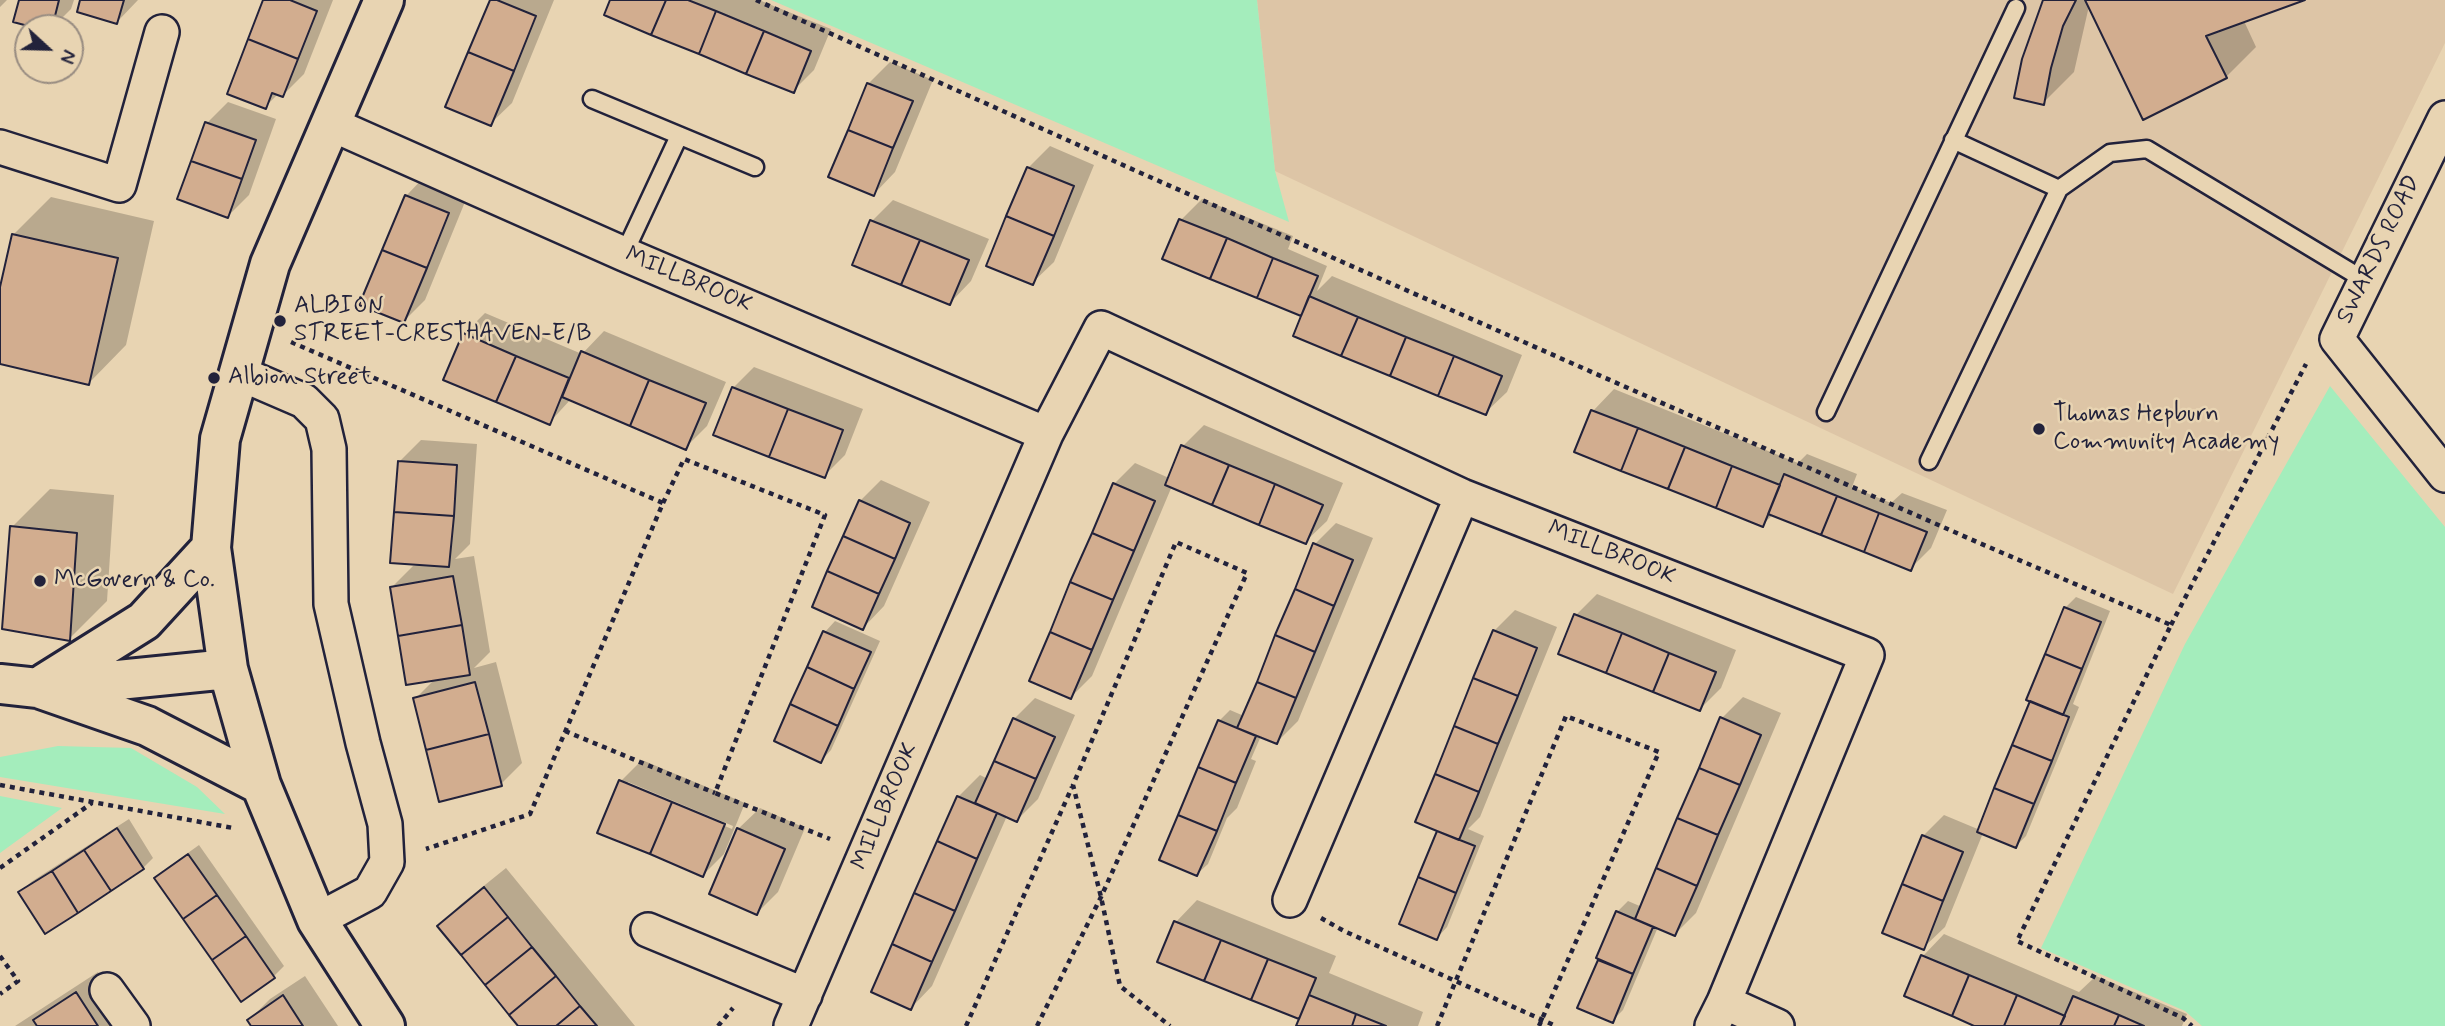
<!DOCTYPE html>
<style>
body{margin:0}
#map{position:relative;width:2445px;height:1026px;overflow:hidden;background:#e8d4b2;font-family:Mynerve,sans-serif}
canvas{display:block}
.north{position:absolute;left:14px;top:14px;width:70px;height:70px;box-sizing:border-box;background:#e8d4b2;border:2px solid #998d82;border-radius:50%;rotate:112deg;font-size:19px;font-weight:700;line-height:28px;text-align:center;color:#22223b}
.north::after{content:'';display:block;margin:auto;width:24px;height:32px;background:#22223b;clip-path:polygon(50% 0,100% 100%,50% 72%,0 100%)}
</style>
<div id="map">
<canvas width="2445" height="1026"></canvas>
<div class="north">N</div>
</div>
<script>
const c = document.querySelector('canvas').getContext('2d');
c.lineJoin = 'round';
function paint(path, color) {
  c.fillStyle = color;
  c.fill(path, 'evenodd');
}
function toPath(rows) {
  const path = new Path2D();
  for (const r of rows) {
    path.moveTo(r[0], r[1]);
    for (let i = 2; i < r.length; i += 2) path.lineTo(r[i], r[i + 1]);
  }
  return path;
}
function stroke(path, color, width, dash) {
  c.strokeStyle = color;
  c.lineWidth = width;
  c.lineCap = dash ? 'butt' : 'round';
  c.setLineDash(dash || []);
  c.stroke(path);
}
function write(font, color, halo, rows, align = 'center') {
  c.font = font + ' Mynerve,sans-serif';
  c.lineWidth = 5;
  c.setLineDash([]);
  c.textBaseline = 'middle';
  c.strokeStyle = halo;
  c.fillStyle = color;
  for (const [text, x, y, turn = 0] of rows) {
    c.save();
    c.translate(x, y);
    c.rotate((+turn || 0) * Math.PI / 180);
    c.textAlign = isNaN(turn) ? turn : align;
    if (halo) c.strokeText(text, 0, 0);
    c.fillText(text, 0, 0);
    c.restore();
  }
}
const built = toPath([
 [1257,0,2445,0,2445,43,2173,594,1275,171]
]);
const green = toPath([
 [771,0,1257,0,1275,171,1289,222],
 [2330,386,2445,527,2445,1026,2202,1026,2185,1011,2041,948,2185,644],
 [58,746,131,748,197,787,225,814,0,777,0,757],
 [0,796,62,808,0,853]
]);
const shadow = toPath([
 [0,0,7,0,0,7],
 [21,0,74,0,71,9,52,28,43,28],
 [82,0,138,0,117,22],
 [265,0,333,0,304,74,283,95,279,93,265,107],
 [491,0,554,0,512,103,490,124],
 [612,0,759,0,831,29,814,70,793,91],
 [2045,0,2300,0,2244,21,2256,47,2226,77,2089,6,2074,72,2043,103],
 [890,62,933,80,895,172,874,194,831,176,869,83],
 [228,102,276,119,249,195,228,216,207,123],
 [1050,146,1094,165,1054,262,1032,283,1028,168],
 [427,174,469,192,425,300,404,321,406,196],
 [51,197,154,221,126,345,89,383,0,362,0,295,13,235],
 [1202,199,1293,236,1288,249,1327,266,1317,291,1332,276,1522,355,1507,392,1485,413,1304,315,1181,220],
 [893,200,989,239,971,281,950,303,872,221],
 [485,313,582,354,604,331,726,382,707,426,686,447,571,399,549,423,464,334],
 [754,367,863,409,845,455,824,476,733,388],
 [1614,389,1798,463,1807,454,1857,474,1852,487,1891,503,1902,493,1947,510,1931,548,1910,569,1774,514,1762,525,1577,451,1593,411],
 [1204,425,1343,483,1327,521,1305,542,1172,486,1092,676,1071,697,1114,484,1135,463,1169,478,1183,446],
 [421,440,477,444,470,544,455,559,474,556,490,652,474,668,496,662,522,763,501,784,415,699,435,679,392,587,413,566,422,564,400,461],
 [881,480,930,502,884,606,863,628,860,501],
 [50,489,114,495,107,601,69,639,12,527],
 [1336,523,1373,538,1298,721,1277,742,1261,736,1251,759,1256,761,1237,808,1227,818,1208,864,1197,874,1219,721,1230,710,1244,716,1315,544],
 [1597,594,1736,650,1721,688,1700,709,1576,615],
 [2076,597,2110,611,2073,704,2079,707,2026,836,2016,846,1983,833,1945,927,1923,948,1923,836,1944,815,1980,830,2032,700,2065,608],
 [1515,610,1557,627,1480,817,1468,829,1484,836,1447,927,1437,938,1439,830,1494,631],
 [835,621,880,641,831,750,821,761,776,740,825,632],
 [1743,697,1781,713,1696,913,1675,934,1658,927,1623,1010,1612,1021,1580,1007,1601,959,1617,912,1628,901,1642,907,1722,718],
 [1035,698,1075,715,1038,799,1017,820,1007,816,932,986,911,1008,873,991,958,797,980,775,988,779,1014,719],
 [642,760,745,803,724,854,703,875,621,781],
 [628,782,733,826,732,829,628,786],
 [760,808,805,828,778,892,757,913,738,829],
 [129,819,153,858,143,868,20,893,31,882],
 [199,845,284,966,274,976,157,878,167,868],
 [506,868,635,1026,521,1026,439,926,460,905],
 [1197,900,1336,956,1329,973,1423,1012,1418,1026,1298,1026,1301,1018,1159,961,1176,922],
 [1944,934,2079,992,2096,976,2187,1014,2182,1026,1979,1026,1923,956],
 [98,972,127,1017,118,1026,15,1026],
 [305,976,338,1026,253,1026,249,1020,270,999]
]);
const building = toPath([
 [19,0,59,0,52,28,36,28,13,22,19,0],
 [80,0,124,0,117,24,77,12,80,0],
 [263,0,290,0,317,11,298,59,248,39,263,0],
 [490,0,497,0,536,16,514,71,468,52,490,0],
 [610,0,666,0,651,35,604,15,610,0],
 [666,0,688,0,716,11,699,54,651,35,666,0],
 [2043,0,2076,0,2063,26,2051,68,2044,105,2014,98,2022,59,2043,0],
 [2085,0,2305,0,2206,36,2227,78,2143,120,2085,0],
 [716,11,764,31,746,74,699,54,716,11],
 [764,31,811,51,794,93,746,74,764,31],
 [248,39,298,59,283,97,272,93,266,109,227,94,248,39],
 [468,52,514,71,491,126,445,107,468,52],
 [867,83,913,101,893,148,848,130,867,83],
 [205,122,256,140,242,179,191,161,205,122],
 [848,130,893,148,874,196,828,177,848,130],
 [191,161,242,179,228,218,177,199,191,161],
 [1027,167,1074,186,1054,236,1006,216,1027,167],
 [405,195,449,213,427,268,382,250,405,195],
 [1006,216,1054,236,1033,285,986,266,1006,216],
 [1179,219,1227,238,1210,279,1162,259,1179,219],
 [870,220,920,240,901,285,852,265,870,220],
 [12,234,118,258,89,385,0,364,0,287,12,234],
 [1227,238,1273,258,1257,298,1210,279,1227,238],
 [920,240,969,260,950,305,901,285,920,240],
 [382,250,427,268,404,323,359,305,382,250],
 [1273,258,1318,276,1301,316,1257,298,1273,258],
 [1309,296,1358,317,1341,356,1293,336,1309,296],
 [1358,317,1406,337,1390,376,1341,356,1358,317],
 [463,333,516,356,496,402,443,380,463,333],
 [1406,337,1454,356,1438,396,1390,376,1406,337],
 [581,351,649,380,630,426,562,397,581,351],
 [516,356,569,378,550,425,496,402,516,356],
 [1454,356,1502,376,1486,415,1438,396,1454,356],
 [649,380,706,403,686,450,630,426,649,380],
 [732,387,788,409,769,457,713,435,732,387],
 [788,409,843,430,825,478,769,457,788,409],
 [1591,410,1638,428,1621,471,1574,452,1591,410],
 [1638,428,1685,447,1668,489,1621,471,1638,428],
 [1181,445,1229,465,1212,505,1165,485,1181,445],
 [1685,447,1732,466,1716,508,1668,489,1685,447],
 [398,461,457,465,454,516,394,512,398,461],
 [1229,465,1275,484,1259,525,1212,505,1229,465],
 [1732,466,1780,485,1763,527,1716,508,1732,466],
 [1784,474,1837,496,1821,535,1768,514,1784,474],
 [1113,483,1155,501,1134,551,1092,533,1113,483],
 [1275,484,1323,505,1306,544,1259,525,1275,484],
 [1837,496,1879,513,1864,552,1821,535,1837,496],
 [859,500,910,523,895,559,843,536,859,500],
 [394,512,454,516,449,567,390,563,394,512],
 [1879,513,1927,532,1911,571,1864,552,1879,513],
 [10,526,77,533,70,641,2,629,10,526],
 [1092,533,1134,551,1113,600,1070,582,1092,533],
 [843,536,895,559,879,594,827,571,843,536],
 [1313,543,1353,560,1334,606,1295,589,1313,543],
 [827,571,879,594,863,630,812,607,827,571],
 [453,576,462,625,398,636,390,587,453,576],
 [1070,582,1113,600,1092,650,1050,632,1070,582],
 [1295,589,1334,606,1315,652,1275,635,1295,589],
 [2064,607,2101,622,2082,669,2045,654,2064,607],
 [1574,614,1622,633,1606,673,1558,654,1574,614],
 [462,625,470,675,406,685,398,636,462,625],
 [1493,630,1537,648,1518,696,1473,678,1493,630],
 [823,631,871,652,854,689,807,667,823,631],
 [1050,632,1092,650,1071,699,1029,681,1050,632],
 [1622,633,1669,653,1653,692,1606,673,1622,633],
 [1275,635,1315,652,1296,698,1257,682,1275,635],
 [1669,653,1716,672,1700,711,1653,692,1669,653],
 [2045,654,2082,669,2063,715,2026,700,2045,654],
 [807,667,854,689,838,726,790,704,807,667],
 [1473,678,1518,696,1498,744,1454,726,1473,678],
 [475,682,489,734,426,750,413,698,475,682],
 [1257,682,1296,698,1277,744,1237,728,1257,682],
 [2030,701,2069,717,2052,761,2012,745,2030,701],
 [790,704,838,726,821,763,774,741,790,704],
 [1720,717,1761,735,1740,785,1699,768,1720,717],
 [1013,718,1055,737,1036,779,994,761,1013,718],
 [1218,720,1256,736,1236,783,1198,767,1218,720],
 [1454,726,1498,744,1479,792,1435,774,1454,726],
 [489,734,502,786,439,802,426,750,489,734],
 [2012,745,2052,761,2034,804,1994,788,2012,745],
 [994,761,1036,779,1017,822,975,803,994,761],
 [1198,767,1236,783,1217,831,1178,815,1198,767],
 [1699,768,1740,785,1718,835,1677,818,1699,768],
 [1435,774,1479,792,1459,840,1415,822,1435,774],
 [619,780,672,802,650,854,597,833,619,780],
 [1994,788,2034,804,2016,848,1977,832,1994,788],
 [957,796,997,813,977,859,937,841,957,796],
 [672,802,725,824,703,877,650,854,672,802],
 [1178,815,1217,831,1197,876,1159,860,1178,815],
 [1677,818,1718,835,1697,886,1656,868,1677,818],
 [117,828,144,869,111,891,84,850,117,828],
 [737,828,785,849,757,915,709,894,737,828],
 [1437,831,1475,846,1456,893,1418,877,1437,831],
 [1922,835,1963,852,1943,901,1902,884,1922,835],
 [937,841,977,859,955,911,914,893,937,841],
 [84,850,111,891,78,913,52,871,84,850],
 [188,854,217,895,183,919,154,878,188,854],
 [1656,868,1697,886,1675,936,1635,919,1656,868],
 [52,871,78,913,45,934,18,892,52,871],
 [1418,877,1456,893,1437,940,1399,924,1418,877],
 [1902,884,1943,901,1924,950,1882,933,1902,884],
 [484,887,508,917,461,955,437,926,484,887],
 [914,893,955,911,932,962,892,944,914,893],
 [217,895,246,936,212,960,183,919,217,895],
 [1616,911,1653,927,1633,974,1596,958,1616,911],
 [508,917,532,947,485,985,461,955,508,917],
 [1174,921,1221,940,1204,981,1157,962,1174,921],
 [246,936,275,978,241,1002,212,960,246,936],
 [1221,940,1268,959,1251,1000,1204,981,1221,940],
 [892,944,932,962,911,1010,871,992,892,944],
 [532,947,556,976,509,1015,485,985,532,947],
 [1921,955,1969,975,1952,1016,1904,996,1921,955],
 [1268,959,1316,978,1299,1019,1251,1000,1268,959],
 [1598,960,1633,974,1613,1023,1577,1008,1598,960],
 [1969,975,2017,995,2004,1026,1974,1026,1952,1016,1969,975],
 [556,976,580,1006,556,1026,518,1026,509,1015,556,976],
 [76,992,98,1026,37,1026,33,1020,76,992],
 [283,995,303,1026,251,1026,247,1020,283,995],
 [1309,995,1356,1014,1352,1026,1296,1026,1309,995],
 [2017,995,2065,1016,2060,1026,2004,1026,2017,995],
 [2073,996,2119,1015,2114,1026,2060,1026,2073,996],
 [580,1006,597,1026,556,1026,580,1006],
 [1356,1014,1386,1026,1352,1026,1356,1014],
 [2119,1015,2144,1026,2114,1026,2119,1015]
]);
const path = toPath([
 [756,0,1134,170,1977,542,2171,625,2017,941,2183,1018,2192,1026],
 [291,342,663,503,530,814,426,849],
 [663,503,684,459,825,515,715,793,830,839],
 [2171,625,2306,364],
 [565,731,715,793],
 [0,785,233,828],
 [0,868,92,803],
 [1321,918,1344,931,1556,1026],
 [0,956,18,981,0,994],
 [718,1026,733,1008],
 [966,1026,1072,787],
 [1037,1026,1101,897,1247,573,1176,542,1073,785,1101,897,1120,986,1170,1026],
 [1437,1026,1566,716,1659,752,1539,1026]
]);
const service = toPath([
 [592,99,755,167],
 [1953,140,2059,189,2110,153,2147,149,2366,281],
 [624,254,679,136],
 [1826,412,2016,8],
 [1929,461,2059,189]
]);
const minor = toPath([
 [2445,118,2337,339,2445,475],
 [331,124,624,254,1046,434],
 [0,147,119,185,162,32],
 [239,373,304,401,322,419,329,449,331,604,363,743,385,824,387,862,370,892,317,920],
 [1290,900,1462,496],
 [648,930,805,995],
 [107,990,133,1026],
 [1724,1002,1777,1026],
 [791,1026,1046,434,1101,328,1462,496,1867,655,1724,1002,1712,1026]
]);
const tertiary = toPath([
 [384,0,270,264,220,439,211,548,228,669,261,785,317,920,385,1026],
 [45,683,144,621,211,548],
 [0,684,38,688,228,669],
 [38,688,147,726,261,785]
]);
const markers = [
 [280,321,7,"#22223b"],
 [214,378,7,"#22223b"],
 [2039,429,7,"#22223b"],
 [40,581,7,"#22223b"]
];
const streetNames = [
 ["SWARDS ROAD",2380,250,-64],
 ["MILLBROOK",688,281,23],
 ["MILLBROOK",1611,554,22],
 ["MILLBROOK",886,807,-67]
];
const poiNames = [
 ["ALBION",294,307],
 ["STREET-CRESTHAVEN-E/B",294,335],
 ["Albion Street",228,378],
 ["Thomas Hepburn",2053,415],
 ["Community Academy",2053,443],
 ["McGovern & Co.",54,581]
];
paint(built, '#ddc5a6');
paint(green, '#a4edbc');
paint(shadow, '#0003');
paint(building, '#d2ad8f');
stroke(building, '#22223b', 2);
stroke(service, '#22223b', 21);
stroke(minor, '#22223b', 38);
stroke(tertiary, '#22223b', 44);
stroke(path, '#22223b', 4.5, [5, 5]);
stroke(service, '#e8d4b2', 16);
stroke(minor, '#e8d4b2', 33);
stroke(tertiary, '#e8d4b2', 38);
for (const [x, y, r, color] of markers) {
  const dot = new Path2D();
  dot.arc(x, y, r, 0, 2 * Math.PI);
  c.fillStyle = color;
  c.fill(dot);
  stroke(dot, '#e8d4b2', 2.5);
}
write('24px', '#22223b', '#e8d4b2', streetNames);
write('24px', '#22223b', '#e8d4b2', poiNames, 'left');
</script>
